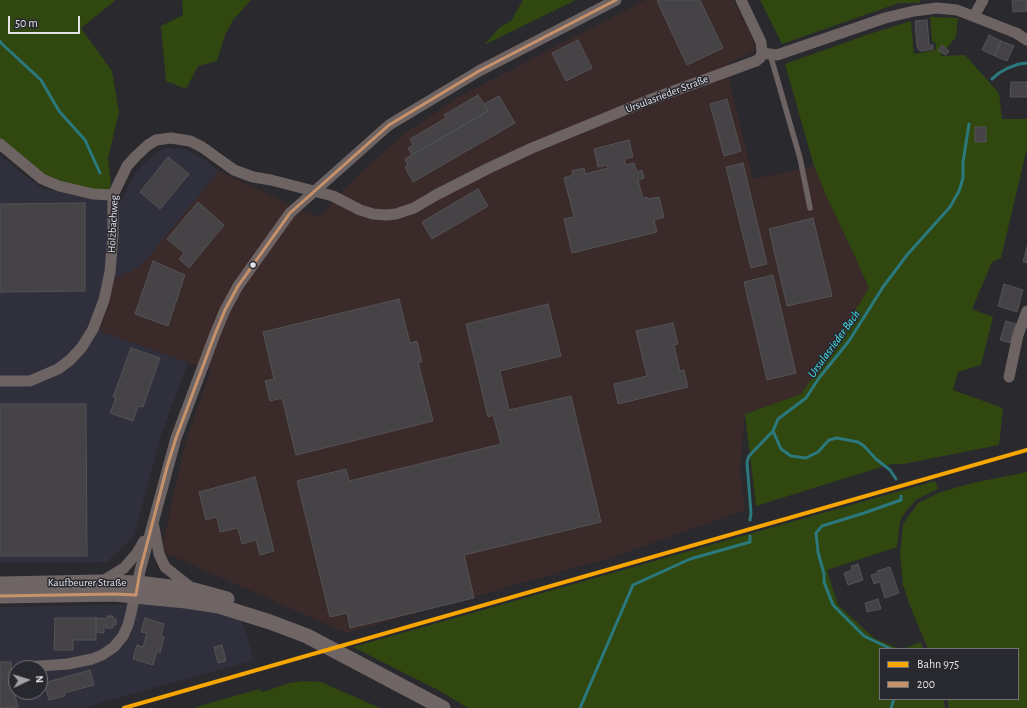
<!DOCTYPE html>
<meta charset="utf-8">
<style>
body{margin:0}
#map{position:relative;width:1027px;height:708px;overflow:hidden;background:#29292e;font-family:"Alegreya Sans",sans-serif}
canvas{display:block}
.legend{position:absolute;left:879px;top:648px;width:140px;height:52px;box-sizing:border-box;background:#28282f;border:1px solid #727278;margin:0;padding:5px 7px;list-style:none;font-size:12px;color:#e1e1e6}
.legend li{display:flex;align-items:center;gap:8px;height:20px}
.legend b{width:20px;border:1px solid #727278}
.north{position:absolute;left:8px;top:660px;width:40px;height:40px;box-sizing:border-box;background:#28282f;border:1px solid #727278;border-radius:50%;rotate:86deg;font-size:11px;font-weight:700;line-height:16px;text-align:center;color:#e1e1e6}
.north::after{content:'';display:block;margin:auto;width:14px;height:18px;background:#a1a1a6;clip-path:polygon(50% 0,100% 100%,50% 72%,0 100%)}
.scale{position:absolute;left:8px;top:16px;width:72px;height:18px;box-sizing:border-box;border:2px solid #e1e1e6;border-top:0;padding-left:5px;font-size:12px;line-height:14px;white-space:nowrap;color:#e1e1e6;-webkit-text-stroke:3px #28282f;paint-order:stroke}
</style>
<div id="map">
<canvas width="1027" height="708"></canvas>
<ul class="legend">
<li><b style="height:5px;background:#f7a600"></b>Bahn 975</li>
<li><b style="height:5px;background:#c7916a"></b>200</li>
</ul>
<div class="north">N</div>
<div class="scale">50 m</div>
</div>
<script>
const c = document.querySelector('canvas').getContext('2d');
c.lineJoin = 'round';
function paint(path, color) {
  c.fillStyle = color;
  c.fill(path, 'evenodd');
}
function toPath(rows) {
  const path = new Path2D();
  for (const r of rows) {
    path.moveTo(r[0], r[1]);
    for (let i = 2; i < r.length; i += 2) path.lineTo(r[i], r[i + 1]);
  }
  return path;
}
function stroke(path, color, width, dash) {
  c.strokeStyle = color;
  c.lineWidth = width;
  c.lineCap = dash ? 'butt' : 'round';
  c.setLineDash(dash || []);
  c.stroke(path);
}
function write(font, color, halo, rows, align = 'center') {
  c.font = font + ' "Alegreya Sans",sans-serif';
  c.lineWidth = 3;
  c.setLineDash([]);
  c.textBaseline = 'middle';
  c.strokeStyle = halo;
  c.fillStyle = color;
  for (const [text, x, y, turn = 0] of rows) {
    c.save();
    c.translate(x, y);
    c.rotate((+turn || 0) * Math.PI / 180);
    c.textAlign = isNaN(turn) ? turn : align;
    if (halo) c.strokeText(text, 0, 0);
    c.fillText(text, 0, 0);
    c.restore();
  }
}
const commercial = toPath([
 [645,0,733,0,755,43,754,52,728,63,731,89,753,179,814,166,828,200,850,246,869,288,822,364,801,394,745,414,740,470,745,510,613,557,346,633,161,551,186,440,211,369,188,363,100,331,112,279,140,267,219,171,310,214,320,216,359,174,404,134,457,98]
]);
const built = toPath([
 [170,148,186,149,204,159,219,171,140,267,112,280,100,331,188,363,161,435,134,536,107,562,0,563,0,156,43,189,121,201,136,172,145,163,162,149],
 [177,603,240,615,254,660,82,708,0,708,0,607],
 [16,668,40,668,40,692,16,692]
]);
const green = toPath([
 [0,0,116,0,81,28,112,71,119,112,108,158,111,184,109,191,94,191,43,175,0,140],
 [182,0,251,0,233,20,225,35,217,61,198,66,186,89,166,81,161,26,183,15],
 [523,0,576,0,484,45,500,27,511,21],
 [760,0,919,0,921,3,899,3,782,44],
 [930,17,958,18,956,37,947,48,949,51,946,55,942,53,940,56,965,55,999,93,1002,119,1027,119,1027,148,1001,258,992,262,972,309,993,317,981,365,958,372,953,390,1003,408,999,445,903,464,891,464,756,506,745,414,801,394,822,364,869,288,850,246,828,200,814,166,785,64,869,34,911,21,914,54,935,50,936,44,932,41],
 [1027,472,1027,708,949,708,947,699,1018,699,1018,649,928,649,910,606,903,585,900,554,903,524,918,503,938,493,972,483],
 [935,481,938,489,916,500,904,514,900,521,897,547,827,570,838,605,874,638,900,649,880,649,880,699,943,699,945,708,468,708,438,690,353,647],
 [920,642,924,649,903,649],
 [303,681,321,682,380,708,193,708,259,689,263,692,289,683]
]);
const stream = toPath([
 [0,41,1,43,41,80,59,111,85,140,100,173],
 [992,79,999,73,1008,68,1019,64,1027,63],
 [896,479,890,470,876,459,864,446,858,442,837,438,829,440,818,452,806,458,791,456,781,449,773,431,778,419,806,398,819,378,849,341,883,287,907,255,950,207,959,191,963,178,963,162,969,124],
 [750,520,751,513,747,462,749,456,773,431],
 [891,649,864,636,833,605,824,582,824,574,818,552,816,533,822,526,864,513,901,500,901,496],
 [580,708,633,585,690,559,750,542,750,536],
 [891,708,894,699]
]);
const building = toPath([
 [660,0,700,0,723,48,687,65,657,1,660,0],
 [1012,0,1027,0,1027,11,1013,12,1012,0],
 [927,20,929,45,933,45,933,49,922,51,919,50,917,46,915,21,927,20],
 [989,35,1001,41,995,56,982,50,989,35],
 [578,40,592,68,566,81,552,53,578,40],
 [1001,41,1014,46,1007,61,995,56,1001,41],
 [942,45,949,51,946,55,938,50,942,45],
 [1011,82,1027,82,1027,97,1010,97,1011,82],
 [478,95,488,111,412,155,408,148,413,145,410,139,446,118,444,115,478,95],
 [499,96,515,123,413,182,405,167,408,165,405,159,488,111,484,104,499,96],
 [727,99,741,151,724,156,710,104,727,99],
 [975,127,986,127,986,142,975,142,975,127],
 [629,140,633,157,624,159,626,165,634,163,637,172,642,170,644,178,638,180,643,198,647,197,648,199,659,197,664,217,654,220,657,232,572,253,564,219,574,217,564,178,573,175,572,171,584,168,585,174,608,168,607,165,598,167,594,149,629,140],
 [168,157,189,174,160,209,140,192,168,157],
 [743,163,767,264,751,268,726,167,743,163],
 [478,189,488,206,432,239,422,222,478,189],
 [198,202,224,225,189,268,179,259,184,253,167,239,198,202],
 [85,203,85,291,0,292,0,204,85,203],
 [813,218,832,296,787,306,769,229,813,218],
 [1027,247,1027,263,1023,262,1027,247],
 [153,261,185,275,168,326,135,314,153,261],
 [773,275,796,373,767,380,744,282,773,275],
 [1004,284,1023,290,1017,312,998,306,1004,284],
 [399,299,410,343,417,341,422,362,418,362,433,421,296,455,282,398,270,401,265,381,274,379,263,332,399,299],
 [548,304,561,356,500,371,509,410,571,396,601,522,464,555,474,598,350,628,347,613,330,617,297,481,346,469,349,481,501,444,493,415,488,417,466,324,548,304],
 [1006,321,1016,324,1010,343,1000,340,1006,321],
 [673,323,678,344,674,345,680,371,684,370,688,387,618,404,614,384,647,376,636,331,673,323],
 [131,348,160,358,143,407,138,406,133,421,110,413,116,398,113,397,131,348],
 [0,404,86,404,87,556,0,556,0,404],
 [255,477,274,551,260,555,256,540,242,544,238,528,220,532,217,517,206,520,199,492,255,477],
 [858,564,863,580,848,585,844,573,852,570,851,566,858,564],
 [890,567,899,593,885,598,880,582,874,584,871,575,878,573,877,571,890,567],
 [878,599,881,609,867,612,865,603,878,599],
 [107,616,113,616,113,619,116,619,116,625,113,625,113,628,106,628,106,625,104,625,104,633,96,632,96,618,107,619,107,616],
 [55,618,96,618,96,640,73,640,73,650,54,650,55,618],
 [145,618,164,624,161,636,164,637,160,653,157,651,153,665,133,659,137,645,143,647,147,633,141,632,145,618],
 [222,645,226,661,218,663,214,647,222,645],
 [0,662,11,662,12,679,16,679,16,691,14,692,18,707,0,708,0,662],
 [90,670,94,685,64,693,65,696,49,700,44,683,90,670]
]);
const service = toPath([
 [770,54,800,158,810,208]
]);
const minor = toPath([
 [974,16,983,0],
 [762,53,777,55,885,18,914,11,937,8,957,10,1016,33,1027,40],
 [0,144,42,179,59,186,93,194,113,195],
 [1009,377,1018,335,1027,311],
 [0,381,30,381,58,369,70,360,82,347,93,329,104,300,110,272,113,235,113,195,127,166,136,156,148,145,156,140,171,138,190,141,202,147,234,170,253,177,271,180,333,196,360,210,373,214,386,215,396,214,414,208,436,195,489,168,532,148,649,100,756,61,760,58,762,53,761,42,741,0],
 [154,527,159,554,165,567,194,590],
 [101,582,124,568,137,553,144,541],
 [25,667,68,664,92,659,102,655,114,647,123,636,128,625,131,613,140,571,176,438,215,334,225,310,238,286,290,213,389,125,479,71,616,0]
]);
const secondary = toPath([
 [0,584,101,582,138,583,194,590,227,599],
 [0,596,114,594,186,601,219,606,270,622,307,636,443,708]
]);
const bus1 = toPath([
 [0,596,114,594,136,595,140,571,167,467,176,438,215,334,225,310,238,286,290,213,389,125,479,71,616,0]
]);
const rail1 = toPath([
 [124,708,1027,450]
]);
const markers = [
 [253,265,3.5,"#e1e1e6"]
];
const streetNames = [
 ["Ursulasrieder Straße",667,94,-21],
 ["Holzbachweg",113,224,-87],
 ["Kaufbeurer Straße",87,583]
];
const waterNames = [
 ["Ursulasrieder Bach",834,344,-54]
];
paint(commercial, '#3b2a2a');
paint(built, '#30303c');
paint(green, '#304710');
stroke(stream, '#2b787d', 3);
paint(building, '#454345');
stroke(building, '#535254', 1);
stroke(service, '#6d6362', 5.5);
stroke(minor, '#6d6362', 11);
stroke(secondary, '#706565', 15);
stroke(bus1, '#c7916a', 3);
stroke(rail1, '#f7a600', 4);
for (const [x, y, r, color] of markers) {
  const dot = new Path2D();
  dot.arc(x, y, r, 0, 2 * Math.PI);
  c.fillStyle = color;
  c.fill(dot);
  stroke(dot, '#28282f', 1.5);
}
write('11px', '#e1e1e6', '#28282f', streetNames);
write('italic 12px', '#42e5ee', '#28282f', waterNames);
</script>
